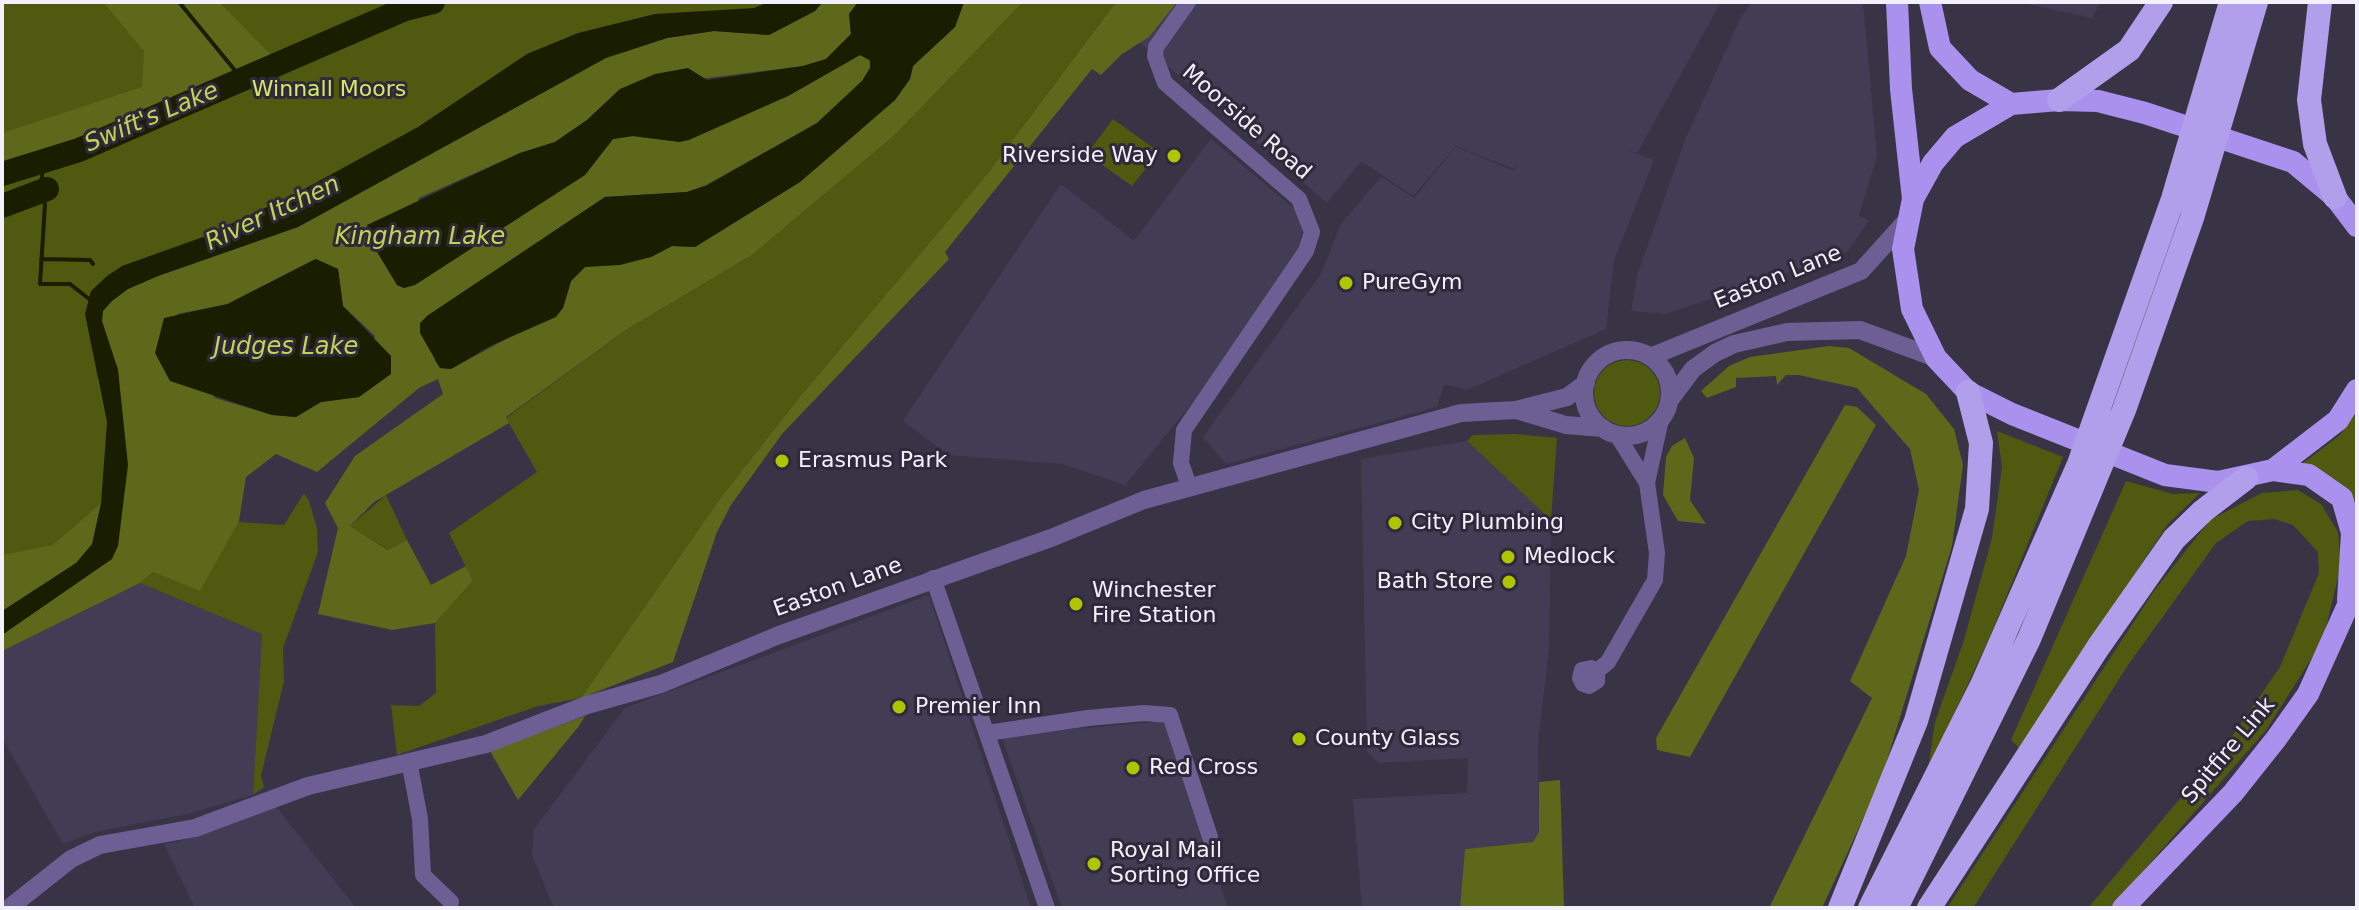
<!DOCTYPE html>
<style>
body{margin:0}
#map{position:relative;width:2359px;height:910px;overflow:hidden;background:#383446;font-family:"DejaVu Sans",sans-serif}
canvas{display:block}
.frame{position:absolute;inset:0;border:4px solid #f2f0fb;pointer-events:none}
</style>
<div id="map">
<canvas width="2359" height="910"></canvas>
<div class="frame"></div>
</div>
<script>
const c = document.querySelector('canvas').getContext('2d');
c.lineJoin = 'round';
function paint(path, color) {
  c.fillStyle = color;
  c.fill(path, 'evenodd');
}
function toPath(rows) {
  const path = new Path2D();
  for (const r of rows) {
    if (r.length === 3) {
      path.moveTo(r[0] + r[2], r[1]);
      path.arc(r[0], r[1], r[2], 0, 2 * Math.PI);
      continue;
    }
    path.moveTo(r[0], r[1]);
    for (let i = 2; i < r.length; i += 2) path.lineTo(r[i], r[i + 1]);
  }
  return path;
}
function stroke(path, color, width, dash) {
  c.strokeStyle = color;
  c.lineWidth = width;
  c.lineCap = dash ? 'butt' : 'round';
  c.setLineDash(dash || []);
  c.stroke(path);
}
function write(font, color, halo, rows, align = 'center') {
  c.font = font + ' "DejaVu Sans",sans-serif';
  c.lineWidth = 6;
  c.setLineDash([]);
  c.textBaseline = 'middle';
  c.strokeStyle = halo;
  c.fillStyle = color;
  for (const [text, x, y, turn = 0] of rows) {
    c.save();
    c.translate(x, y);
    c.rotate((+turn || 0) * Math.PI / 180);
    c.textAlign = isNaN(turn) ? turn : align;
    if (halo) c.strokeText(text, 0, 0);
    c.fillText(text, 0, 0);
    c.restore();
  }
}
const built = toPath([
 [1132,2,1721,2,1637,153,1624,149,1654,160,1614,260,1606,329,1467,390,1444,384,1437,407,1226,464,1203,437,1321,274,1341,224,1381,177,1414,198,1456,147,1514,171,1519,161,1514,169,1456,146,1413,196,1361,161,1327,203,1116,22],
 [1752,2,1863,2,1877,156,1859,216,1869,220,1847,252,1666,314,1631,311,1637,276,1685,140,1741,17],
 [2019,2,2101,2,2092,18],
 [1211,139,1296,210,1302,225,1300,247,1193,402,1125,485,1062,464,949,455,903,421,1061,184,1134,241],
 [1467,441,1551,520,1549,649,1538,741,1539,832,1533,842,1465,849,1460,908,1362,908,1353,799,1467,793,1468,758,1379,763,1367,752,1361,459],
 [140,583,262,634,253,795,187,814,95,832,63,844,2,738,2,651],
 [929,595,1031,908,554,908,532,855,534,829,625,708],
 [1168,721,1228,908,1062,908,1001,735],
 [274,804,356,908,195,908,164,844,178,842]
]);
const green = toPath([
 [2,2,794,2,693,20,144,273,108,383,115,505,2,622],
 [1023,2,1116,2,988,173,798,399,722,496,581,698,538,706,397,755,391,705,419,706,436,693,435,623,473,581,449,533,537,472,506,418,626,330,752,255,896,134],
 [1113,119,1159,152,1132,186,1087,154],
 [1627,393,33],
 [2357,412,2357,503,2335,481,2302,464,2340,435],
 [1997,431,2063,457,1989,639,1928,769,1935,722,1964,640,1992,538,2002,467],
 [1515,434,1557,438,1551,520,1467,441,1473,435],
 [2126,481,2173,494,2200,493,2168,524,2019,748,2011,740],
 [2298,490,2321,504,2338,532,2341,565,2323,640,2267,729,2111,908,2088,908,2230,739,2280,667,2319,573,2318,552,2293,525,2274,519,2248,521,2216,543,2128,665,1973,908,1947,908,2154,591,2210,520,2262,493],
 [304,493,309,501,317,528,318,552,283,648,284,681,261,776,264,787,253,795,262,634,140,583,153,572,200,590,238,522,284,525],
 [386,495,407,540,389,550,350,526]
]);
const forest = toPath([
 [103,2,219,2,279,63,2,166,2,133,142,87,144,51],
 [823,2,858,2,849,14,851,34,826,59,803,66,620,89,587,120,555,142,520,153,419,198,394,278,397,285,404,288,585,175,613,139,633,136,680,142,788,96,860,55,870,61,870,68,862,81,817,123,706,185,687,192,605,197,427,316,435,361,440,368,451,369,563,308,571,281,585,267,651,257,672,246,695,247,800,182,895,100,910,79,913,66,955,27,964,2,1023,2,896,134,752,255,626,330,506,417,509,423,374,502,350,526,388,550,407,540,431,585,466,566,473,581,435,623,392,630,318,614,338,528,325,503,355,456,443,394,438,379,419,388,317,472,276,454,246,477,239,521,200,591,153,572,140,583,2,651,2,555,53,545,101,503,107,422,97,379,118,370,102,321,103,311,112,301,128,289,158,276,298,227,606,58,667,38,714,31,769,35,815,11],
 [315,259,338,269,343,306,375,336,359,397,321,402,296,417,272,415,215,398,177,314,227,304],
 [1116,2,1177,2,1149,37,1122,54,1101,75,1092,69,945,252,949,259,782,434,731,505,717,532,673,662,581,698,722,496,798,399,988,173],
 [1829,346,1849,348,1926,394,1954,429,1963,465,1952,546,1881,780,1822,908,1769,908,1872,698,1850,681,1906,556,1919,490,1910,449,1857,388,1799,375,1786,375,1777,385,1776,376,1736,378,1736,387,1707,398,1701,391,1729,366,1750,357],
 [1845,405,1857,407,1876,425,1690,757,1657,750,1656,738],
 [1685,438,1694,458,1690,500,1706,524,1678,521,1663,495,1666,457,1672,446],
 [585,716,579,726,518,800,490,751],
 [1560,780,1564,908,1460,908,1465,849,1533,842,1539,832,1539,782]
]);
const water = toPath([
 [768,2,823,2,815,11,769,35,714,31,667,38,606,58,298,227,158,276,128,289,112,301,103,311,102,321,118,370,128,465,118,546,112,559,2,635,2,611,76,563,92,544,101,503,107,422,85,314,91,291,107,276,122,266,203,237,297,193,418,127,527,54,578,33,655,14,754,8],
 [858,2,964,2,955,27,913,66,910,79,895,100,800,182,695,247,672,246,651,257,620,265,585,267,571,281,563,308,556,317,490,346,451,369,440,368,420,333,420,323,427,316,605,197,687,192,706,186,817,123,862,81,870,68,870,60,860,55,788,96,689,140,680,142,633,136,613,139,585,175,415,285,404,288,397,285,368,237,367,225,520,153,555,142,587,120,620,89,655,74,688,68,707,80,803,66,826,59,851,34,849,14],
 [316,259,338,269,343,306,391,356,391,374,359,397,321,402,296,417,272,415,170,381,155,353,164,318,228,304]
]);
const stream = toPath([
 [179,2,242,79],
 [41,191,43,162],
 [45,204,40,284,70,284,93,302],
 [41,259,90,260,93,264]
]);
const river = toPath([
 [2,174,79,150,405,9,433,2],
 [2,206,47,189]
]);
const minor = toPath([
 [1188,2,1156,47,1155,56,1165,83,1299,199,1312,232,1306,251,1184,430,1181,463,1189,486],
 [1647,483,1661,419],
 [933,578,1047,908],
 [1597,671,1591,668,1582,670,1580,678,1583,684,1589,686,1597,681,1597,671,1608,662,1655,580,1657,553,1647,483,1617,435],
 [987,733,1088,718,1144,713,1170,715,1210,837],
 [409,761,420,819,423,875,451,902]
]);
const tertiary = toPath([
 [1627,393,43],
 [1650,357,1861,271,1906,221],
 [1669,401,1693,369,1715,353,1734,344,1787,332,1860,330,1936,358],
 [1516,410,1566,425,1603,428],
 [9,908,71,859,100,845,195,828,308,786,486,744,587,705,661,684,779,635,1051,538,1144,500,1461,413,1516,410,1567,397,1586,383]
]);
const trunk = toPath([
 [1897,2,1901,89,1913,199],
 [1930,2,1940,48,1970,80,2011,104],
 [2357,226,2335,197,2293,162,2145,113,2098,101,2059,100,2011,104,1955,137,1933,163,1913,199,1903,249,1912,309,1936,358,1968,392,2012,414,2165,475,2218,482,2273,470,2338,420,2357,390],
 [2273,470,2309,475,2342,498,2352,533,2348,600],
 [2123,908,2233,793,2276,739,2308,694,2357,585]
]);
const motorway = toPath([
 [2320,2,2309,100,2315,144,2335,197],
 [2059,100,2129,50,2161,2],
 [1840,908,1916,721,1977,509,1981,443,1968,392],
 [1870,908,1982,685,2079,464,2173,199,2231,2],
 [1896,908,2029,639,2124,410,2192,218,2256,2],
 [1929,908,2099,646,2174,539,2203,511,2246,478]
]);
const markers = [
 [1174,156,8,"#b0c501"],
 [1346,283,8,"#b0c501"],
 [782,461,8,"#b0c501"],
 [1395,523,8,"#b0c501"],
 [1508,557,8,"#b0c501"],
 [1509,582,8,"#b0c501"],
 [1076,604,8,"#b0c501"],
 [899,707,8,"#b0c501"],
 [1299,739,8,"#b0c501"],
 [1133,768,8,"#b0c501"],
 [1094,864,8,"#b0c501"]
];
const parkNames = [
 ["Winnall Moors",329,90]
];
const streetNames = [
 ["Moorside Road",1246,123,41],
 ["Easton Lane",1778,278,-22],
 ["Easton Lane",838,588,-20],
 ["Spitfire Link",2229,751,-50]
];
const poiNames = [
 ["Riverside Way",1158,156,"right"],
 ["PureGym",1362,283],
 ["Erasmus Park",798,461],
 ["City Plumbing",1411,523],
 ["Medlock",1524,557],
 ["Bath Store",1493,582,"right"],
 ["Winchester",1092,591],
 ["Fire Station",1092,616],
 ["Premier Inn",915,707],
 ["County Glass",1315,739],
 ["Red Cross",1149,768],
 ["Royal Mail",1110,851],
 ["Sorting Office",1110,876]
];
const waterNames = [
 ["Swift's Lake",152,118,-23],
 ["River Itchen",273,214,-25],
 ["Kingham Lake",420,238],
 ["Judges Lake",286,348]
];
paint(built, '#423d55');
paint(green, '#4f5910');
paint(forest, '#5d681a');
paint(water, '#1a1e01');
stroke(stream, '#1a1e01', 4);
stroke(river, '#1a1e01', 24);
stroke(minor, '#6d5f94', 16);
stroke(tertiary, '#6d5f94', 18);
stroke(trunk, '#aa91ee', 22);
stroke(motorway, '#b29fec', 24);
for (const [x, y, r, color] of markers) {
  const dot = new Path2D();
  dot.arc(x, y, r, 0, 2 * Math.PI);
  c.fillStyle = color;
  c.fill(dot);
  stroke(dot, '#2e2a3b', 3);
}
write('22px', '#d4e968', '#2e2a3b', parkNames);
write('22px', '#f2f0fb', '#2e2a3b', streetNames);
write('22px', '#f2f0fb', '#2e2a3b', poiNames, 'left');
write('italic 24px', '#c1d553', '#2e2a3b', waterNames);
</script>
